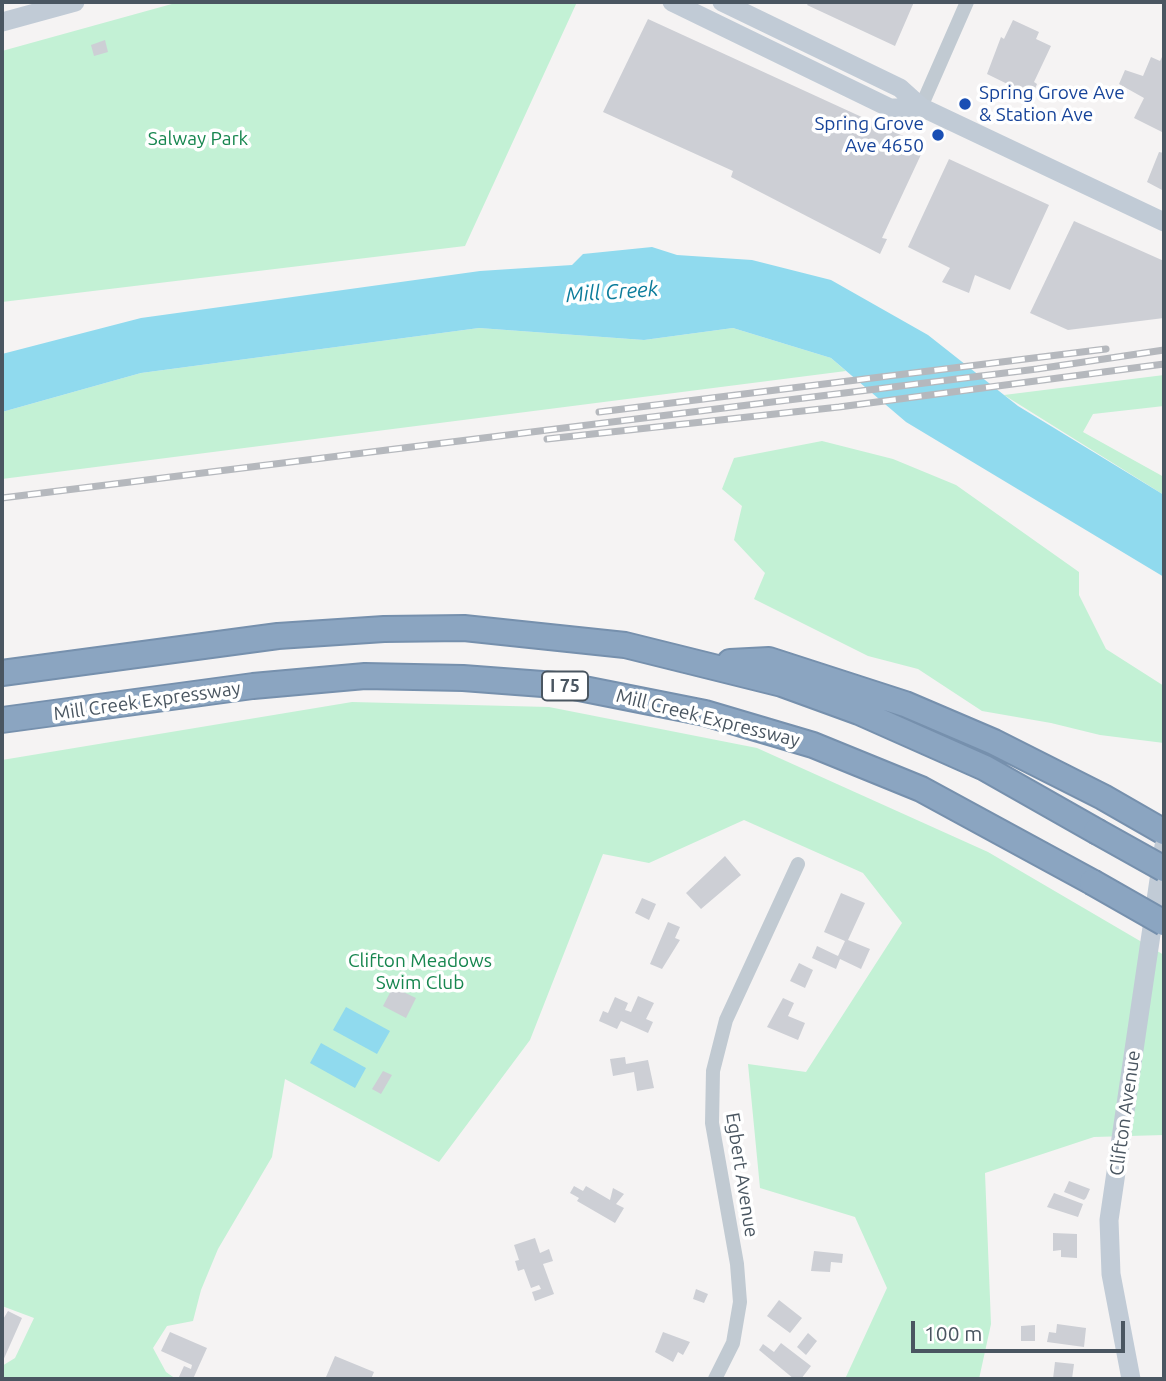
<!DOCTYPE html>
<style>
body{margin:0}
#map{position:relative;width:1166px;height:1381px;overflow:hidden;background:#f5f3f3;font-family:Ubuntu,sans-serif}
canvas{display:block}
.frame{position:absolute;inset:0;border:4px solid #4a5661;pointer-events:none}
.scale{position:absolute;left:911px;top:1321px;width:214px;height:32px;box-sizing:border-box;border:4px solid #4a5661;border-top:0;padding-left:9px;font-size:21px;line-height:24px;white-space:nowrap;color:#4a5661;-webkit-text-stroke:5px #fff;paint-order:stroke}
</style>
<div id="map">
<canvas width="1166" height="1381"></canvas>
<div class="frame"></div>
<div class="scale">100 m</div>
</div>
<script>
const c = document.querySelector('canvas').getContext('2d');
c.lineJoin = 'round';
function paint(path, color) {
  c.fillStyle = color;
  c.fill(path, 'evenodd');
}
function toPath(rows) {
  const path = new Path2D();
  for (const r of rows) {
    path.moveTo(r[0], r[1]);
    for (let i = 2; i < r.length; i += 2) path.lineTo(r[i], r[i + 1]);
  }
  return path;
}
function stroke(path, color, width, dash) {
  c.strokeStyle = color;
  c.lineWidth = width;
  c.lineCap = dash ? 'butt' : 'round';
  c.setLineDash(dash || []);
  c.stroke(path);
}
function write(font, color, halo, rows, align = 'center') {
  c.font = font + ' Ubuntu,sans-serif';
  c.lineWidth = 7;
  c.setLineDash([]);
  c.textBaseline = 'middle';
  c.strokeStyle = halo;
  c.fillStyle = color;
  for (const [text, x, y, turn = 0] of rows) {
    c.save();
    c.translate(x, y);
    c.rotate((+turn || 0) * Math.PI / 180);
    c.textAlign = isNaN(turn) ? turn : align;
    if (halo) c.strokeText(text, 0, 0);
    c.fillText(text, 0, 0);
    c.restore();
  }
}
const green = toPath([
 [179,2,577,2,465,246,2,302,2,51],
 [479,328,644,340,733,328,831,358,846,371,2,479,2,412,141,373],
 [1164,375,1164,406,1093,414,1083,432,1164,477,1164,495,1004,395],
 [822,441,893,459,956,485,1079,572,1079,595,1106,649,1164,686,1164,743,1100,735,1051,723,982,711,918,669,868,656,754,599,765,573,734,540,742,506,722,489,734,458],
 [352,702,549,707,757,748,988,852,1164,955,1164,1135,1094,1137,985,1173,991,1324,979,1379,845,1379,887,1288,855,1217,760,1188,748,1064,806,1072,902,923,863,873,744,820,649,863,603,854,530,1040,439,1162,285,1079,272,1157,218,1249,201,1290,193,1321,167,1326,153,1348,166,1372,176,1379,2,1379,2,1366,15,1358,34,1318,2,1306,2,760]
]);
const water = toPath([
 [652,247,677,255,752,260,831,280,928,335,1018,406,1164,495,1164,577,906,422,831,358,733,328,644,340,479,328,141,373,2,412,2,354,141,318,480,271,572,265,583,254],
 [346,1007,390,1031,377,1054,333,1030],
 [321,1043,366,1068,355,1088,310,1063]
]);
const building = toPath([
 [809,2,914,2,895,46,807,5],
 [648,19,925,146,882,238,887,239,880,254,731,177,733,171,603,112],
 [1013,20,1039,32,1036,39,1051,46,1034,82,1037,84,1032,96,987,74,1001,37,1004,39],
 [105,40,108,52,94,56,91,45],
 [1164,53,1164,133,1134,118,1144,98,1119,84,1125,70,1143,76,1151,57,1160,61],
 [1159,152,1164,153,1164,191,1147,182],
 [949,159,1049,205,1010,290,975,275,969,293,942,282,950,268,908,247],
 [1074,221,1164,261,1164,318,1068,330,1030,313],
 [725,856,741,875,701,909,686,893],
 [841,893,865,903,848,940,870,949,861,969,840,959,836,969,812,958,817,946,838,956,845,941,824,932],
 [642,898,656,904,649,920,635,913],
 [668,922,680,927,675,938,680,940,662,969,650,964],
 [799,963,813,970,805,988,790,981],
 [393,987,416,998,406,1018,383,1006],
 [638,996,654,1003,646,1019,653,1022,648,1033,621,1021,617,1029,599,1021,603,1011,608,1013,615,997,628,1003,625,1010,631,1012],
 [783,998,794,1003,788,1016,805,1023,798,1040,767,1027],
 [625,1057,626,1064,648,1060,654,1088,637,1091,634,1072,613,1076,610,1059],
 [383,1071,392,1075,381,1094,372,1089],
 [1069,1181,1090,1189,1086,1198,1084,1200,1064,1192],
 [574,1186,583,1191,586,1186,610,1200,613,1188,624,1194,616,1204,624,1208,615,1223,577,1201,579,1198,570,1193],
 [1054,1193,1083,1204,1078,1217,1047,1207],
 [1053,1233,1077,1234,1077,1258,1061,1257,1061,1250,1053,1251],
 [535,1238,540,1253,549,1249,553,1261,543,1264,554,1294,535,1301,532,1292,541,1289,539,1285,531,1288,524,1269,518,1271,515,1261,519,1260,514,1245],
 [814,1251,843,1254,842,1263,831,1262,830,1272,811,1271],
 [696,1289,708,1294,704,1303,693,1299],
 [779,1300,802,1318,790,1333,767,1316],
 [8,1311,22,1318,2,1363,2,1321],
 [1057,1324,1086,1328,1084,1347,1047,1342,1049,1332,1056,1333],
 [1035,1325,1035,1341,1021,1341,1021,1326],
 [170,1332,207,1348,193,1379,178,1379,184,1366,191,1369,192,1365,161,1351],
 [663,1332,690,1342,683,1355,678,1352,673,1362,655,1352],
 [808,1333,817,1341,806,1355,797,1347],
 [781,1343,811,1366,801,1379,794,1379,759,1350,763,1344,774,1352],
 [335,1356,374,1372,371,1379,326,1377],
 [1055,1362,1074,1364,1072,1379,1053,1379]
]);
const street = toPath([
 [921,107,967,2],
 [715,1379,733,1343,740,1302,737,1264,712,1123,713,1071,726,1020,798,864]
]);
const secondary = toPath([
 [672,2,890,108,921,107],
 [722,2,900,88,921,107,1164,222],
 [2,22,75,2],
 [1131,1379,1111,1274,1109,1220,1164,846]
]);
const highway = toPath([
 [730,662,769,660,905,704,994,742,1103,797,1164,832],
 [2,673,278,636,384,629,464,628,625,645,782,684,859,712,985,768,1096,831],
 [2,720,253,686,365,676,463,678,569,686,705,713,813,745,921,789,1092,882]
]);
const rail = toPath([
 [599,412,1106,349],
 [547,439,839,407,1164,364],
 [2,498,1037,369,1164,350]
]);
const highwayBridge = toPath([
 [1096,831,1164,869],
 [1092,882,1164,923]
]);
const markers = [
 [965,104,7,"#1a4fb4"],
 [938,135,7,"#1a4fb4"]
];
const shields = [
 [565,686,46]
];
const shieldNames = [
 ["I 75",565,686]
];
const transitNames = [
 ["Spring Grove Ave",979,93],
 ["& Station Ave",979,115],
 ["Spring Grove",924,124,"right"],
 ["Ave 4650",924,146,"right"]
];
const parkNames = [
 ["Salway Park",198,139],
 ["Clifton Meadows",420,961],
 ["Swim Club",420,983]
];
const streetNames = [
 ["Mill Creek Expressway",147,701,-8],
 ["Mill Creek Expressway",708,718,14],
 ["Clifton Avenue",1125,1113,-82],
 ["Egbert Avenue",742,1175,81]
];
const waterNames = [
 ["Mill Creek",612,292,-4]
];
paint(green, '#c3f1d5');
paint(water, '#90daee');
paint(building, '#cdcfd5');
stroke(highway, '#7690ad', 28);
stroke(street, '#c1cad2', 14);
stroke(secondary, '#c1cbd6', 19);
stroke(highway, '#8ba5c1', 24);
stroke(rail, '#b5b8bd', 7);
stroke(rail, '#fff', 4.5, [13]);
stroke(highwayBridge, '#7690ad', 28, []);
stroke(highwayBridge, '#8ba5c1', 24);
for (const [x, y, r, color] of markers) {
  const dot = new Path2D();
  dot.arc(x, y, r, 0, 2 * Math.PI);
  c.fillStyle = color;
  c.fill(dot);
  stroke(dot, '#fff', 2.5);
}
for (const [x, y, w] of shields) {
  const box = new Path2D();
  box.roundRect(x - w / 2, y - 14.5, w, 29, 5);
  c.fillStyle = '#fff';
  c.fill(box);
  stroke(box, '#4a5661', 2);
}
write('bold 18px', '#4a5661', null, shieldNames);
write('19px', '#164399', '#fff', transitNames, 'left');
write('19px', '#17864f', '#fff', parkNames);
write('19px', '#4a5661', '#fff', streetNames);
write('italic 21px', '#0c7c9b', '#fff', waterNames);
</script>
